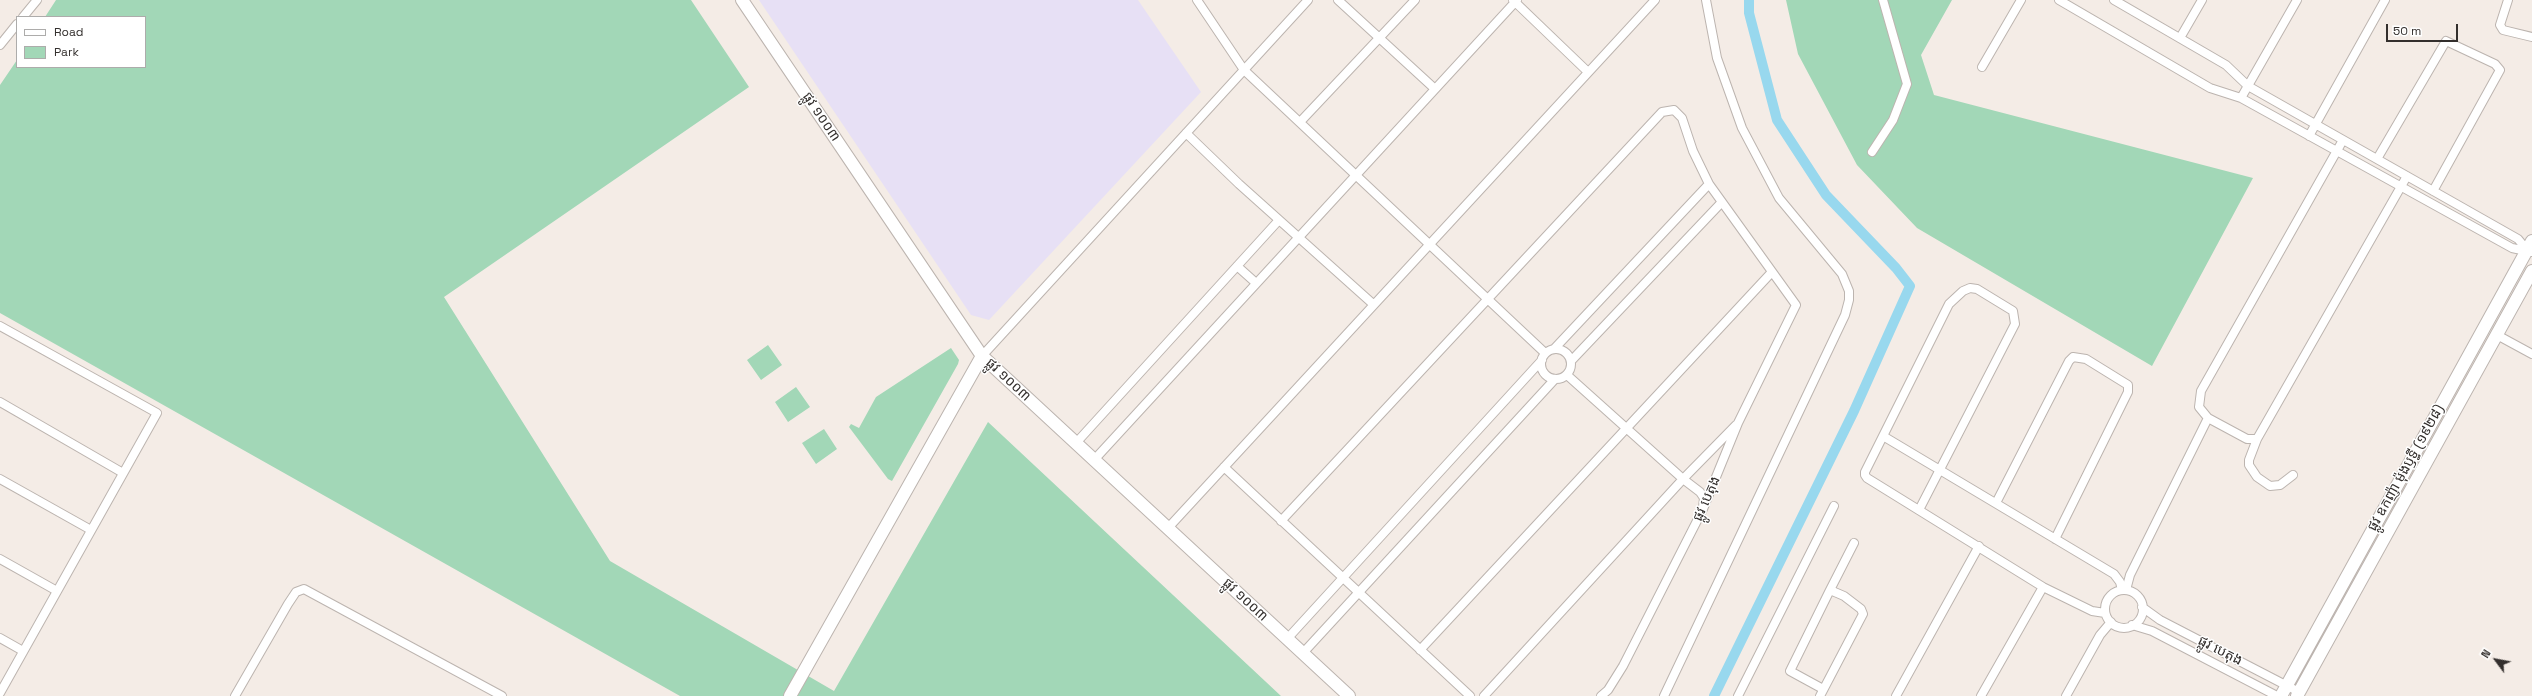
<!DOCTYPE html>
<meta charset="utf-8">
<style>
body{margin:0}
#map{position:relative;width:2532px;height:696px;overflow:hidden;background:#f4ece6;font-family:"Space Grotesk",sans-serif}
canvas{display:block}
.legend{position:absolute;left:16px;top:16px;width:130px;height:52px;box-sizing:border-box;background:#fff;border:1px solid #adacab;margin:0;padding:5px 7px;list-style:none;font-size:12px;color:#332f2d}
.legend li{display:flex;align-items:center;gap:8px;height:20px}
.legend b{width:20px;border:1px solid #adacab}
.north{position:absolute;left:2476px;top:640px;width:40px;height:40px;-webkit-text-stroke:3px #fff;paint-order:stroke;rotate:302deg;font-size:11px;font-weight:700;line-height:16px;text-align:center;color:#332f2d}
.north::after{content:'';display:block;margin:auto;width:14px;height:18px;background:#332f2d;clip-path:polygon(50% 0,100% 100%,50% 72%,0 100%)}
.scale{position:absolute;left:2386px;top:24px;width:72px;height:18px;box-sizing:border-box;border:2px solid #332f2d;border-top:0;padding-left:5px;font-size:12px;line-height:14px;white-space:nowrap;color:#332f2d;-webkit-text-stroke:3px #fff;paint-order:stroke}
</style>
<div id="map">
<canvas width="2532" height="696"></canvas>
<ul class="legend">
<li><b style="height:5px;background:#fff"></b>Road</li>
<li><b style="height:11px;background:#a2d7b7"></b>Park</li>
</ul>
<div class="north">N</div>
<div class="scale">50 m</div>
</div>
<script>
const c = document.querySelector('canvas').getContext('2d');
c.lineJoin = 'round';
function paint(path, color) {
  c.fillStyle = color;
  c.fill(path, 'evenodd');
}
function toPath(rows) {
  const path = new Path2D();
  for (const r of rows) {
    if (r.length === 3) {
      path.moveTo(r[0] + r[2], r[1]);
      path.arc(r[0], r[1], r[2], 0, 2 * Math.PI);
      continue;
    }
    path.moveTo(r[0], r[1]);
    for (let i = 2; i < r.length; i += 2) path.lineTo(r[i], r[i + 1]);
  }
  return path;
}
function stroke(path, color, width, dash) {
  c.strokeStyle = color;
  c.lineWidth = width;
  c.lineCap = dash ? 'butt' : 'round';
  c.setLineDash(dash || []);
  c.stroke(path);
}
function write(font, color, halo, rows, align = 'center') {
  c.font = font + ' "Space Grotesk","Noto Sans Khmer",sans-serif';
  c.lineWidth = 3;
  c.setLineDash([]);
  c.textBaseline = 'middle';
  c.strokeStyle = halo;
  c.fillStyle = color;
  for (const [text, x, y, turn = 0] of rows) {
    c.save();
    c.translate(x, y);
    c.rotate((+turn || 0) * Math.PI / 180);
    c.textAlign = isNaN(turn) ? turn : align;
    if (halo) c.strokeText(text, 0, 0);
    c.fillText(text, 0, 0);
    c.restore();
  }
}
const commercial = toPath([
 [759,0,1138,0,1201,92,989,320,971,315]
]);
const green = toPath([
 [56,0,691,0,749,87,444,297,610,561,834,691,988,422,1281,696,680,696,0,313,0,85,17,60,17,67,145,67,145,17,45,17],
 [1786,0,1952,0,1921,55,1934,95,2253,178,2152,366,1917,228,1857,165,1798,54],
 [768,345,782,365,761,380,747,360],
 [951,348,959,360,958,364,892,481,888,479,849,427,851,424,859,428,876,397],
 [796,387,810,407,788,422,775,402],
 [824,429,837,449,816,464,802,443]
]);
const canal = toPath([
 [1714,696,1854,411,1910,286,1896,268,1826,195,1777,120,1749,13,1749,0]
]);
const minor = toPath([
 [1197,0,1244,70,1545,353],
 [1338,0,1435,89],
 [1513,0,1588,72],
 [2059,0,2210,88,2241,98,2512,248,2531,252],
 [2114,0,2226,65,2248,86,2518,239,2527,250],
 [2508,0,2500,25,2503,30,2532,37],
 [23,17,37,0],
 [2180,38,2202,0],
 [0,45,17,24],
 [1982,67,2021,0],
 [2241,98,2297,0],
 [1300,122,1415,0],
 [1186,133,1239,184,1373,304],
 [2309,136,2385,0],
 [1872,152,1893,120,1907,84,1883,0],
 [2377,159,2446,41,2495,64,2500,70,2433,191],
 [1237,266,1256,283],
 [0,326,157,413,0,693],
 [2497,335,2532,354],
 [1556,364,15],
 [1554,349,1709,184],
 [982,356,1308,0],
 [1571,361,1721,203],
 [1567,375,1683,479,1700,492,1704,498,1703,507],
 [0,402,123,473],
 [1883,436,2114,574,2120,582,2122,590],
 [2257,439,2247,439,2208,418,2199,407,2201,391,2343,140],
 [1076,443,1279,220],
 [1094,460,1517,0],
 [1224,467,1470,696],
 [2293,475,2280,485,2270,486,2257,477,2249,465,2249,460,2257,439,2407,176],
 [0,479,91,530],
 [1996,503,2069,361,2073,357,2086,359,2128,385,2128,392,2055,539],
 [1919,510,2015,324,2013,311,1977,289,1970,288,1963,291,1949,304,1865,472,1865,475,1867,478,2043,587,2092,611,2105,613],
 [1281,521,1662,112,1674,110,1682,118,1693,151,1709,184,1796,305,1738,423,1703,509,1623,666,1608,690,1601,696],
 [1168,528,1655,0],
 [0,559,57,591],
 [1830,590,1854,543],
 [2126,590,2130,575,2208,418],
 [2124,609,19],
 [2142,607,2160,620,2299,692],
 [2132,625,2152,631,2277,696],
 [0,638,23,651],
 [1287,639,1542,360],
 [1420,650,1771,273],
 [1303,653,1555,379],
 [235,696,288,604,296,592,304,589,502,696],
 [1484,696,1683,479,1736,425],
 [1664,696,1845,315,1849,300,1849,291,1842,274,1779,198,1742,128,1717,58,1706,0],
 [1738,696,1834,506],
 [1820,696,1863,614,1861,609,1844,596,1830,590,1790,671,1823,689],
 [1896,696,1979,546],
 [1981,696,2043,587],
 [2066,696,2100,635,2111,622]
]);
const secondary = toPath([
 [742,0,982,356,1349,696],
 [790,696,982,356],
 [2281,696,2532,241],
 [2297,696,2532,271]
]);
const streetNames = [
 ["ផ្លូវ ១០០៣",821,117,56],
 ["ផ្លូវ ១០០៣",1008,380,43],
 ["ផ្លូវ ឧកញ៉ា ម៉ុងឫទ្ធី (១៩២៨)",2406,468,-61],
 ["ផ្លូវ បេតុង",1707,499,-66],
 ["ផ្លូវ ១០០៣",1245,600,43],
 ["ផ្លូវ បេតុង",2220,651,27]
];
paint(commercial, '#e7e0f5');
paint(green, '#a2d7b7');
stroke(canal, '#98d8ee', 10);
stroke(minor, '#bcb4af', 10);
stroke(secondary, '#bcb4af', 14);
stroke(minor, '#fff', 8);
stroke(secondary, '#fff', 12);
write('14px', '#332f2d', '#fff', streetNames);
</script>
